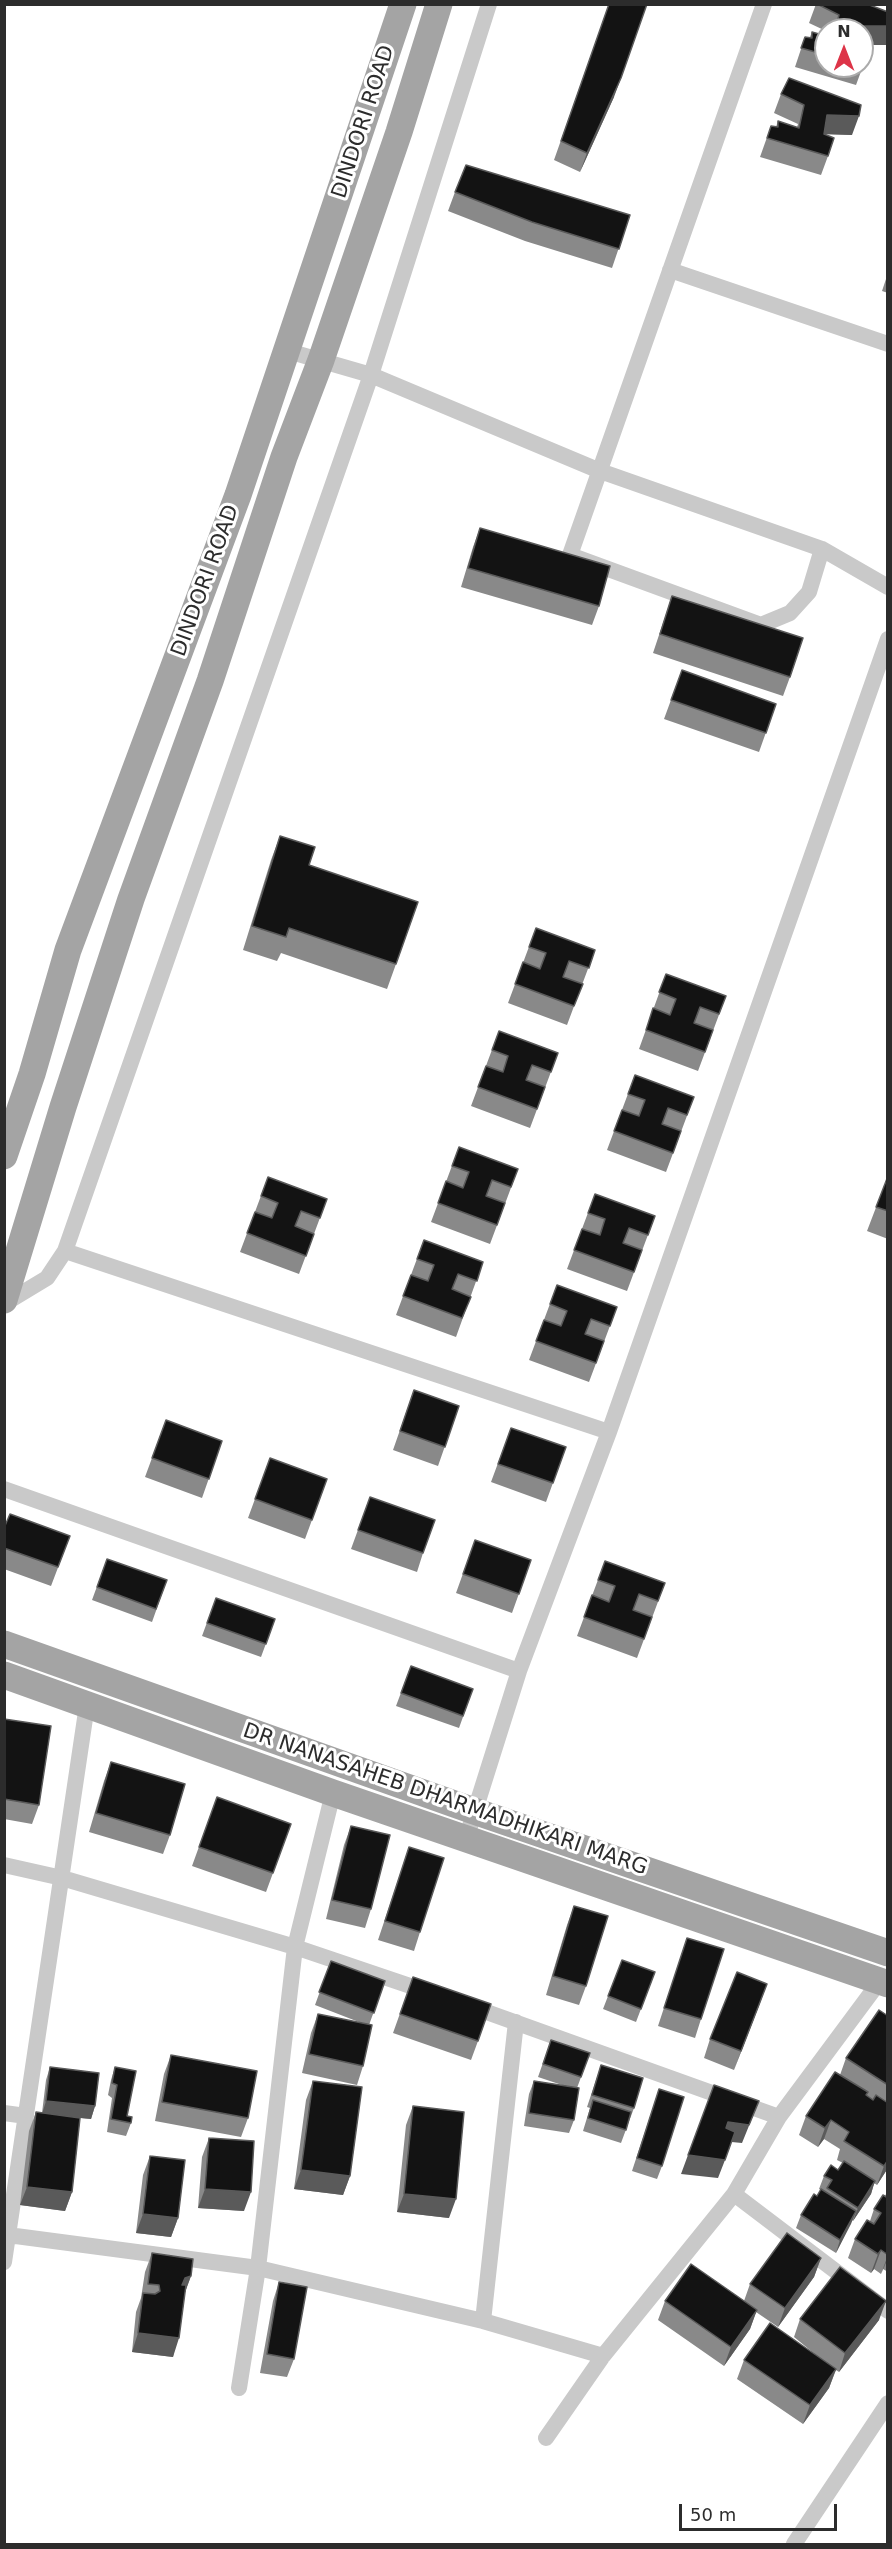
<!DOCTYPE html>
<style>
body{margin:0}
#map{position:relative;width:892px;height:2549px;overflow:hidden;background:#fff;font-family:"DejaVu Sans",sans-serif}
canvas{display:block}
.frame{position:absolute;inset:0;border:6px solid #2c2c2c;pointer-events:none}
.north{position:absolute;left:814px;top:18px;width:60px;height:60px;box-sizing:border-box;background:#fff;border:2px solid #ababab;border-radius:50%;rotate:0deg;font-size:16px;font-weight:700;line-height:24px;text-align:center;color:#2c2c2c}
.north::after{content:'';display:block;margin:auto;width:21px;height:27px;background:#dd3448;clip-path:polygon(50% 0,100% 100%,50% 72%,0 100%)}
.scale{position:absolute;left:679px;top:2504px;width:158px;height:27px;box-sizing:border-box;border:3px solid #2c2c2c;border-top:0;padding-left:8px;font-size:18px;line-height:21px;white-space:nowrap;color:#2c2c2c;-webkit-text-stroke:4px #fff;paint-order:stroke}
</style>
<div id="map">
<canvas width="892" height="2549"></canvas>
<div class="frame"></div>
<div class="north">N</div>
<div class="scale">50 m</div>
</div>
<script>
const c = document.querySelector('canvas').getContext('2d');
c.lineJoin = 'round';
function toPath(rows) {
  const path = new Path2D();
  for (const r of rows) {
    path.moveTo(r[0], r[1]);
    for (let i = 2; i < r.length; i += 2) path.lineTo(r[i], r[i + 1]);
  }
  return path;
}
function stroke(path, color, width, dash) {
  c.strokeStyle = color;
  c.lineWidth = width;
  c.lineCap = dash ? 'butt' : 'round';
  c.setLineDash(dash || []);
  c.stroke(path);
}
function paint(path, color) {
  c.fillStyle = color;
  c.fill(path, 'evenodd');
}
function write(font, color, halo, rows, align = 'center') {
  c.font = font + ' "DejaVu Sans",sans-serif';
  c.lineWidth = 6;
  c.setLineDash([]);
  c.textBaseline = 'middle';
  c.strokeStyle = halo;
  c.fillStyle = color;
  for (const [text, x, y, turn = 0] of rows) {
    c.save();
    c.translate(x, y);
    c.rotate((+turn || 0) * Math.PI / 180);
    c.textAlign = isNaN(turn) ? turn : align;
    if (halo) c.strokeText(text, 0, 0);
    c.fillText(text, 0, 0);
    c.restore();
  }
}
const street = toPath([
 [489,4,371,375,600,471,822,549],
 [764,4,570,555,761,625,790,613,809,592,822,549,888,587],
 [670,270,888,344],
 [65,1251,609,1432],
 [4,1304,47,1278,65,1251,371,375,288,351],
 [4,1489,519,1671],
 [466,1839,519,1671,609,1432,888,639],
 [4,1865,62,1878,295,1947,431,1993],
 [467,2005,779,2117],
 [4,2113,26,2116],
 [734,2194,888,2311],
 [8,2235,258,2268,483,2321,603,2356],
 [4,2262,87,1705],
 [483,2321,516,2022],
 [239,2388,258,2268,295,1947,333,1793],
 [546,2438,603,2356,734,2194,779,2117,880,1981],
 [794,2544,888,2403]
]);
const primary = toPath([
 [4,1156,32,1074,68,950,238,495,403,4],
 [4,1300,63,1107,131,899,210,681,284,457,321,360,399,132,439,4],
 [4,1644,474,1811,888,1953],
 [4,1675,333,1793,888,1984]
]);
const wall = toPath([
 [609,4,614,97,580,172,554,160],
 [816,4,867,4,888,12,888,42,886,45,862,30,826,30,826,31,809,23],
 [812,32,826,36,826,66,863,66,856,85,795,67,805,37,810,37],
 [789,78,852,135,825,134,828,156,821,175,760,157,771,126,776,127,778,121,797,127,798,124,774,113,781,94],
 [455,192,630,215,612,268,525,241,448,211],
 [888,273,888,293,882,291],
 [480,528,599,606,592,625,461,587,473,547],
 [672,596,790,677,783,696,653,653],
 [682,670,776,704,759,752,664,719],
 [280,836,309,865,396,964,387,989,281,953,277,961,243,950,271,860],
 [536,928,595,950,567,1025,508,1003],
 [666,974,726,996,698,1071,639,1049],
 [499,1031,558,1053,530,1128,471,1106],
 [635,1075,694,1097,666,1172,607,1150],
 [459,1147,518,1169,490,1244,431,1222],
 [888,1176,888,1239,867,1231],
 [268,1177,327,1199,299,1274,240,1252],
 [595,1194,655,1216,627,1291,567,1269],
 [424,1240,483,1262,456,1337,396,1315],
 [557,1285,617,1307,589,1382,529,1360],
 [414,1390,459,1406,438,1466,393,1450],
 [166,1420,222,1441,202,1498,145,1477],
 [511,1428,566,1447,546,1502,491,1482],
 [270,1458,327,1479,305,1539,248,1518],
 [370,1497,423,1553,417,1572,351,1549],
 [4,1528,70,1536,51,1586,4,1569],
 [475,1540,531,1560,512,1613,456,1593],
 [107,1559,167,1580,152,1622,92,1600],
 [605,1561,665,1583,637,1658,577,1636],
 [216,1598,275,1619,261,1657,202,1636],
 [411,1666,473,1689,459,1728,396,1706],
 [4,1719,39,1805,32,1824,4,1819],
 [111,1762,170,1835,163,1854,89,1832,104,1781],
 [217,1797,291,1824,266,1892,192,1866],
 [351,1826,371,1909,365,1928,326,1919,344,1845],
 [409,1847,420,1932,414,1951,378,1940],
 [574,1906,586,1986,579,2005,546,1995,567,1925],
 [687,1938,701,2019,695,2038,658,2026],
 [622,1960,655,1972,636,2022,603,2009],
 [331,1961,385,1981,369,2025,363,2066,357,2085,302,2073,311,2033,318,2014,364,2024,315,2005],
 [413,1977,478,2041,471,2060,393,2033],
 [760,2003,734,2070,704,2058,710,2039],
 [888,2016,888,2168,877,2185,874,2183,871,2194,853,2221,852,2220,836,2253,796,2228,801,2215,817,2196,821,2190,819,2189,824,2176,838,2170,843,2163,837,2160,840,2149,824,2139,818,2147,799,2135,806,2116,840,2075,846,2058],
 [551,2040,590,2053,577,2088,574,2120,569,2133,524,2126,529,2094,534,2081,562,2085,538,2077],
 [171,2055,248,2118,241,2137,155,2121,164,2074],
 [601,2065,634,2108,621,2143,583,2131,590,2108,587,2107],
 [50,2067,95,2106,91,2119,80,2118,72,2192,65,2211,20,2205,29,2131,36,2112,42,2113,46,2080],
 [115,2067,127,2116,131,2123,126,2136,107,2132,112,2098,108,2095,111,2080],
 [313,2081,350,2176,343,2195,294,2189,306,2100],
 [659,2089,662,2166,657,2179,632,2171],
 [413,2106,449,2218,397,2212,406,2125],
 [209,2138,244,2211,198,2208,202,2157],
 [150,2156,178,2218,171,2237,136,2233,143,2175],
 [888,2190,888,2272,883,2269,881,2274,874,2269,871,2273,848,2258,855,2239,870,2221,874,2209,885,2196],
 [152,2253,191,2276,185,2292,173,2357,132,2352,136,2312,141,2298,145,2272],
 [821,2258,814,2277,778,2327,756,2312,750,2329,724,2366,658,2320,665,2301,744,2301,750,2284],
 [279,2282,294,2359,287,2377,260,2373,273,2301],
 [800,2319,879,2320,839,2372,836,2370,829,2388,803,2424,737,2379,744,2360,816,2355,794,2337]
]);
const shadedWall = toPath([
 [862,26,888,26,888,42,886,45,862,45,862,30,860,30],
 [621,78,614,97,580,172,587,153],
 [827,115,859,116,852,135,820,134],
 [767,1984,760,2003,734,2070,741,2051],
 [46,2101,95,2106,91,2119,42,2114],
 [759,2101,742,2143,721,2141,728,2122],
 [831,2120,824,2139,818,2147,825,2128],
 [688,2155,725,2160,718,2178,681,2174],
 [888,2160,888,2168,877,2185,884,2166],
 [301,2170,350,2176,343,2195,294,2189],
 [875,2181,871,2194,853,2221,858,2208],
 [27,2187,72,2192,65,2211,20,2205],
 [205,2189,251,2192,244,2211,198,2208],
 [404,2194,456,2199,449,2218,397,2212],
 [856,2211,851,2224,836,2253,840,2240],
 [143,2214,178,2218,171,2237,136,2233],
 [881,2250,874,2269,871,2273,878,2254],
 [888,2255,888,2258,881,2274],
 [821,2258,814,2277,778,2327,785,2308],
 [191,2276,184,2295,182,2285,185,2278],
 [886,2301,879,2320,839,2372,845,2353],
 [757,2310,750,2329,724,2366,731,2347],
 [138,2333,179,2338,173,2357,132,2352],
 [836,2369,829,2388,803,2424,810,2405]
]);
const building = toPath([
 [609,4,647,4,621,78,587,153,561,141,609,4],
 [817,4,867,4,888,12,888,26,862,26,861,30,835,30,839,15,817,4],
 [812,32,826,36,826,55,801,48,805,37,812,38,812,32],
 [862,46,868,49,863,66,862,66,862,46],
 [789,78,861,105,859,116,827,115,824,134,834,138,828,156,767,138,771,126,778,127,778,121,799,128,804,105,781,94,789,78],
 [466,165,630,215,619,249,532,222,455,192,466,165],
 [480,528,610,566,599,606,468,568,480,528],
 [672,596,803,638,790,677,660,634,672,596],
 [682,670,776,704,766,733,671,700,682,670],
 [280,836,315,847,309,865,418,902,396,964,289,928,286,937,252,926,280,836],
 [536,928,595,950,589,968,569,961,563,977,583,984,574,1006,515,984,523,962,540,969,546,953,529,947,536,928],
 [666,974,726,996,719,1014,700,1007,694,1023,713,1030,705,1052,646,1030,653,1008,670,1015,676,999,659,992,666,974],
 [499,1031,558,1053,551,1072,532,1065,526,1080,545,1087,537,1109,478,1087,486,1066,503,1072,508,1056,492,1050,499,1031],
 [635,1075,694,1097,687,1115,668,1108,662,1124,681,1131,673,1153,614,1131,622,1110,639,1116,645,1100,628,1094,635,1075],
 [459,1147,518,1169,511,1187,492,1180,486,1196,505,1203,497,1225,438,1203,446,1181,463,1188,469,1172,452,1166,459,1147],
 [888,1176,888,1211,876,1207,888,1176],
 [268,1177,327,1199,320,1218,301,1211,295,1226,314,1234,306,1256,247,1233,255,1212,272,1218,278,1203,261,1196,268,1177],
 [595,1194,655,1216,648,1235,629,1228,623,1243,642,1250,634,1272,574,1250,582,1229,600,1235,605,1219,588,1213,595,1194],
 [424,1240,483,1262,477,1281,458,1274,452,1289,471,1297,462,1318,403,1296,411,1275,428,1281,434,1265,417,1259,424,1240],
 [557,1285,617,1307,610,1326,591,1319,585,1334,604,1341,596,1363,536,1341,544,1320,561,1326,567,1311,550,1304,557,1285],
 [414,1390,459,1406,445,1447,400,1431,414,1390],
 [166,1420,222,1441,209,1479,152,1458,166,1420],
 [511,1428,566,1447,553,1483,498,1464,511,1428],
 [270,1458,327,1479,312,1520,255,1499,270,1458],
 [370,1497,435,1520,423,1553,358,1530,370,1497],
 [10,1514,70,1536,58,1567,4,1548,4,1528,10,1514],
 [475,1540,531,1560,519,1594,463,1574,475,1540],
 [107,1559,167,1580,156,1609,97,1587,107,1559],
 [605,1561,665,1583,658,1601,639,1594,633,1610,652,1617,644,1639,584,1617,592,1595,609,1602,615,1586,598,1580,605,1561],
 [216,1598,275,1619,266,1644,207,1623,216,1598],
 [411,1666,473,1689,463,1716,401,1693,411,1666],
 [4,1719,51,1726,39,1805,4,1799,4,1719],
 [111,1762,185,1784,170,1835,96,1813,111,1762],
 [217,1797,291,1824,273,1873,199,1847,217,1797],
 [351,1826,390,1835,371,1909,332,1900,351,1826],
 [409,1847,444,1858,420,1932,385,1921,409,1847],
 [574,1906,608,1916,586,1986,553,1976,574,1906],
 [687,1938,724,1949,701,2019,664,2008,687,1938],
 [622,1960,655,1972,641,2009,608,1996,622,1960],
 [331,1961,385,1981,374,2013,319,1992,331,1961],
 [737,1972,767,1984,741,2051,710,2039,737,1972],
 [413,1977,491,2004,478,2041,400,2014,413,1977],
 [879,2010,888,2016,888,2085,846,2058,879,2010],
 [318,2014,372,2025,363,2066,309,2054,318,2014],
 [551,2040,590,2053,581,2077,543,2064,551,2040],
 [171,2055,257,2071,248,2118,162,2102,171,2055],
 [601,2065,643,2078,634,2108,592,2095,601,2065],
 [50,2067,99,2073,95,2106,46,2101,50,2067],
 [115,2067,136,2071,127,2116,132,2117,131,2123,111,2119,117,2085,112,2083,115,2067],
 [835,2072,868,2092,866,2095,873,2100,876,2095,888,2103,888,2160,884,2166,844,2141,849,2132,831,2120,825,2128,806,2116,835,2072],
 [313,2081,362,2087,350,2176,301,2170,313,2081],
 [534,2081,579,2088,574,2120,529,2113,534,2081],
 [714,2085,759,2101,749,2125,728,2122,726,2128,735,2132,725,2160,688,2155,714,2085],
 [659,2089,684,2097,662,2166,637,2158,659,2089],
 [593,2100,631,2112,626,2130,588,2118,593,2100],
 [413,2106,464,2112,456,2199,404,2194,413,2106],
 [36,2112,80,2118,72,2192,27,2187,36,2112],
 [209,2138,254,2141,251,2192,205,2189,209,2138],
 [150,2156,185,2160,178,2218,143,2214,150,2156],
 [844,2161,875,2181,858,2208,827,2188,832,2180,824,2176,831,2165,838,2170,844,2161],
 [821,2189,856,2211,840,2240,801,2215,814,2194,817,2196,821,2189],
 [883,2195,888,2198,888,2255,881,2250,878,2254,855,2239,867,2220,874,2224,881,2213,874,2209,883,2195],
 [787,2233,821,2258,785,2308,750,2284,787,2233],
 [152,2253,193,2259,191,2276,185,2278,182,2285,186,2285,179,2338,138,2333,143,2293,155,2294,160,2291,159,2285,148,2284,152,2253],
 [691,2264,757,2310,731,2347,665,2301,691,2264],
 [840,2267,886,2301,845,2353,800,2319,840,2267],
 [279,2282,307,2287,294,2359,267,2354,279,2282],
 [770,2323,836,2369,810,2405,744,2360,770,2323]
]);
const streetNames = [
 ["DINDORI ROAD",364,122,-72],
 ["DINDORI ROAD",206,581,-70],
 ["DR NANASAHEB DHARMADHIKARI MARG",445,1800,19]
];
stroke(street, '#c9c9c9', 16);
stroke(primary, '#a4a4a4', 27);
paint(wall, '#898989');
paint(shadedWall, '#5a5a5a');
paint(building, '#131313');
stroke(building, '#5a5a5a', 1.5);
write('21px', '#2c2c2c', '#fff', streetNames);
</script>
